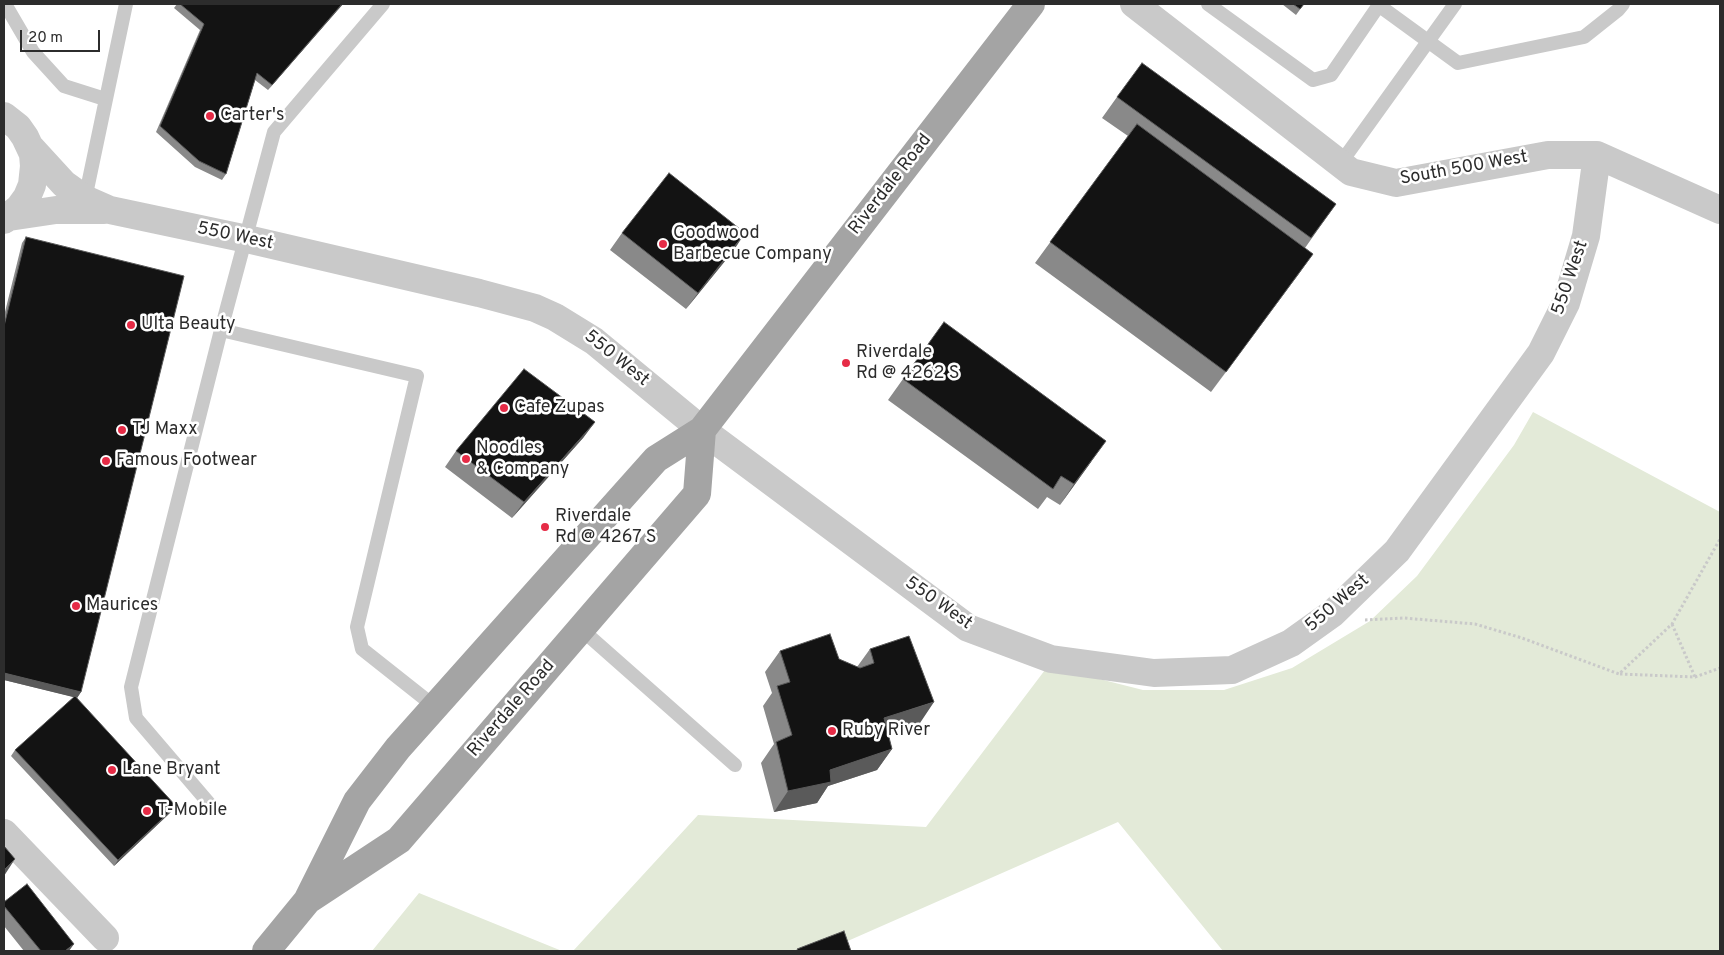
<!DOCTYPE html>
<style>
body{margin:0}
#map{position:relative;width:1724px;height:955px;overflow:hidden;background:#fff;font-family:Overpass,sans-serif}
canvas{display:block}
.frame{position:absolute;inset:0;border:5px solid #2c2c2c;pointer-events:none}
.scale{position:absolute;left:20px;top:30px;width:80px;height:22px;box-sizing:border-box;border:2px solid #2c2c2c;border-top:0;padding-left:6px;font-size:15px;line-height:18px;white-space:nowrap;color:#2c2c2c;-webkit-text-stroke:4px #fff;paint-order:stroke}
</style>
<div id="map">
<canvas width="1724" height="955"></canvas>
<div class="frame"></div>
<div class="scale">20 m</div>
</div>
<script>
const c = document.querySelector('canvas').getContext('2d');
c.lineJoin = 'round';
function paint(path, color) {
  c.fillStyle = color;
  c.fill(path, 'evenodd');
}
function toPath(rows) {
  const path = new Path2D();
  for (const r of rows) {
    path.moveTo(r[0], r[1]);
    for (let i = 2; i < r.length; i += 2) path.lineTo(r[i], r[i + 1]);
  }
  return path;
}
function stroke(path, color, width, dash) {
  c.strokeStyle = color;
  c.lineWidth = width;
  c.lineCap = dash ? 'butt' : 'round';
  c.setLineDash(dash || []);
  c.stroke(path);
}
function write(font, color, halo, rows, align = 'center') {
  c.font = font + ' Overpass,sans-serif';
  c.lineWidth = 5;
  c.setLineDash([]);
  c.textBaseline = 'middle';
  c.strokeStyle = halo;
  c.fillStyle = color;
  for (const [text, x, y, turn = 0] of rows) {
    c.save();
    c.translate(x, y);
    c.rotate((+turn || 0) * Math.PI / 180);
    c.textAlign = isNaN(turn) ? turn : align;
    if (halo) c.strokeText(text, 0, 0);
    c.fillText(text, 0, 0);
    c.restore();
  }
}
const green = toPath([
 [1533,412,1720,512,1720,951,1223,951,1118,822,825,951,573,951,698,815,926,827,1048,666,1143,690,1224,690,1292,668,1370,621,1417,576,1514,445],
 [419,893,562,951,372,951]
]);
const path = toPath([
 [1365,620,1404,618,1475,624,1522,638,1619,674,1672,624,1720,539],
 [1672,624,1695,677],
 [1620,674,1695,677,1720,668]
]);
const service = toPath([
 [5,4,33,52,64,86,105,99],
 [1208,4,1313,80,1331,75,1379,5],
 [1377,4,1458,63,1584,37,1618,10,1623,4],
 [1340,164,1455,4],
 [85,199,126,4],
 [221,330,417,376,357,627,362,649,434,706],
 [581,629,735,765],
 [213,808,136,718,131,687,221,330,274,132,383,4]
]);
const minor = toPath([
 [1134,4,1351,172,1396,183,1548,155,1597,155,1720,210],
 [4,116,18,127,25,137,33,154,34,166,32,185,27,197,19,208,4,220],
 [31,148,64,184,85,199,110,210,247,239,479,293,535,308,555,317,594,341,702,430,968,628,1051,659,1154,673,1232,670,1291,643,1333,613,1397,551,1541,353,1566,303,1586,236,1597,155],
 [9,217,56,210,104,210],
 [4,833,105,938]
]);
const primary = toPath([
 [308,900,399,840,697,494,702,430],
 [266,951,307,901,357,801,398,748,656,459,702,430,1031,4]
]);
const wall = toPath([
 [177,4,343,4,268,90,255,80,226,174,222,180,195,167,156,132,200,30,174,8],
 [1282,4,1304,4,1296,15],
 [1117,97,1336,204,1305,248,1313,254,1211,392,1035,263,1128,136,1102,118],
 [622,233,734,250,686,309,610,250],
 [26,237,81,692,77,698,75,697,172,811,114,866,11,756,15,750,74,697,4,680,4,316,22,243],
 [903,379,1091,462,1060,505,1047,497,1038,509,888,400],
 [595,422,583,438,512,518,445,467,456,451],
 [870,649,920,723,888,733,892,749,877,770,828,786,817,803,774,812,761,763,774,744,763,706,772,693,765,672,780,651,839,659,857,667],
 [4,902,69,951,24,951,4,926]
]);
const shadedWall = toPath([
 [342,4,343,4,268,90,272,85],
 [745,233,734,250,686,309,698,293],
 [1313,254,1298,275,1211,392,1226,372],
 [595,422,583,438,512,518,524,502],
 [1106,441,1091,462,1060,505,1074,484],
 [4,673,81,692,77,698,4,680],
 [934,702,920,723,870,739,884,718],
 [892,749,877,770,828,786,817,803,774,812,788,791,830,770],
 [176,806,172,811,114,866,118,860],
 [15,859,4,876,4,870],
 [74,944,69,951,65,951]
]);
const building = toPath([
 [180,4,342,4,272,85,257,73,226,174,199,161,160,126,204,24,180,4],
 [1293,4,1304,4,1300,9,1293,4],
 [1142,63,1336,204,1311,238,1117,97,1142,63],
 [1137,124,1313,254,1226,372,1050,242,1137,124],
 [669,173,745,233,698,293,622,233,669,173],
 [26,237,184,276,81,692,4,673,4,326,26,237],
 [944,322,1106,441,1074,484,1061,476,1053,489,903,379,944,322],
 [524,369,595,422,524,502,456,451,524,369],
 [830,634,839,659,860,668,874,663,870,649,909,636,934,702,884,718,892,749,830,770,831,782,788,791,776,742,792,735,777,686,790,682,780,651,830,634],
 [75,696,176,806,118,860,15,750,75,696],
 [4,846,15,859,4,870,4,846],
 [27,884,74,944,65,951,41,951,4,906,4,902,27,884],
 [844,931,851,951,798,951,797,949,844,931]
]);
const markers = [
 [210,116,5,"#e62b46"],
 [663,244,5,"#e62b46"],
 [131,325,5,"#e62b46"],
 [846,363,5,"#e62b46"],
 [504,408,5,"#e62b46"],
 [122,430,5,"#e62b46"],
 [466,459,5,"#e62b46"],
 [106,461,5,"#e62b46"],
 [545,527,5,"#e62b46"],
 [76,606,5,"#e62b46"],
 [832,731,5,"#e62b46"],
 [112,770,5,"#e62b46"],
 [147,811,5,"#e62b46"]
];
const poiNames = [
 ["Carter's",220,116],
 ["Goodwood",673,234],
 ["Barbecue Company",673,255],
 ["Ulta Beauty",141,325],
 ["Riverdale",856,353],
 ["Rd @ 4262 S",856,374],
 ["Cafe Zupas",514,408],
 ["TJ Maxx",132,430],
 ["Noodles",476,449],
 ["& Company",476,470],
 ["Famous Footwear",116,461],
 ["Riverdale",555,517],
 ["Rd @ 4267 S",555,538],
 ["Maurices",86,606],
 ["Ruby River",842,731],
 ["Lane Bryant",122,770],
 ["T-Mobile",157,811]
];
const streetNames = [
 ["South 500 West",1464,169,-10],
 ["Riverdale Road",891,185,-52],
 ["550 West",235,237,12],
 ["550 West",1571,278,-71],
 ["550 West",616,359,39],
 ["550 West",938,604,35],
 ["550 West",1338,604,-41],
 ["Riverdale Road",512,709,-49]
];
paint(green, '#e3ead8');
stroke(path, '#c9c9c9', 3, [2.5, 2.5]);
stroke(service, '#c9c9c9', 14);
stroke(minor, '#c9c9c9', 28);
stroke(primary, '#a4a4a4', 28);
paint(wall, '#898989');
paint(shadedWall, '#5a5a5a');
paint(building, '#131313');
stroke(building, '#5a5a5a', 1);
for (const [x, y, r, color] of markers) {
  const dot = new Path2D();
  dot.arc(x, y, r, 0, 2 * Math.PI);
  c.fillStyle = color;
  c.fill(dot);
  stroke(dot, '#fff', 2);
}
write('18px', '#2c2c2c', '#fff', poiNames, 'left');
write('18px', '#2c2c2c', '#fff', streetNames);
</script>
